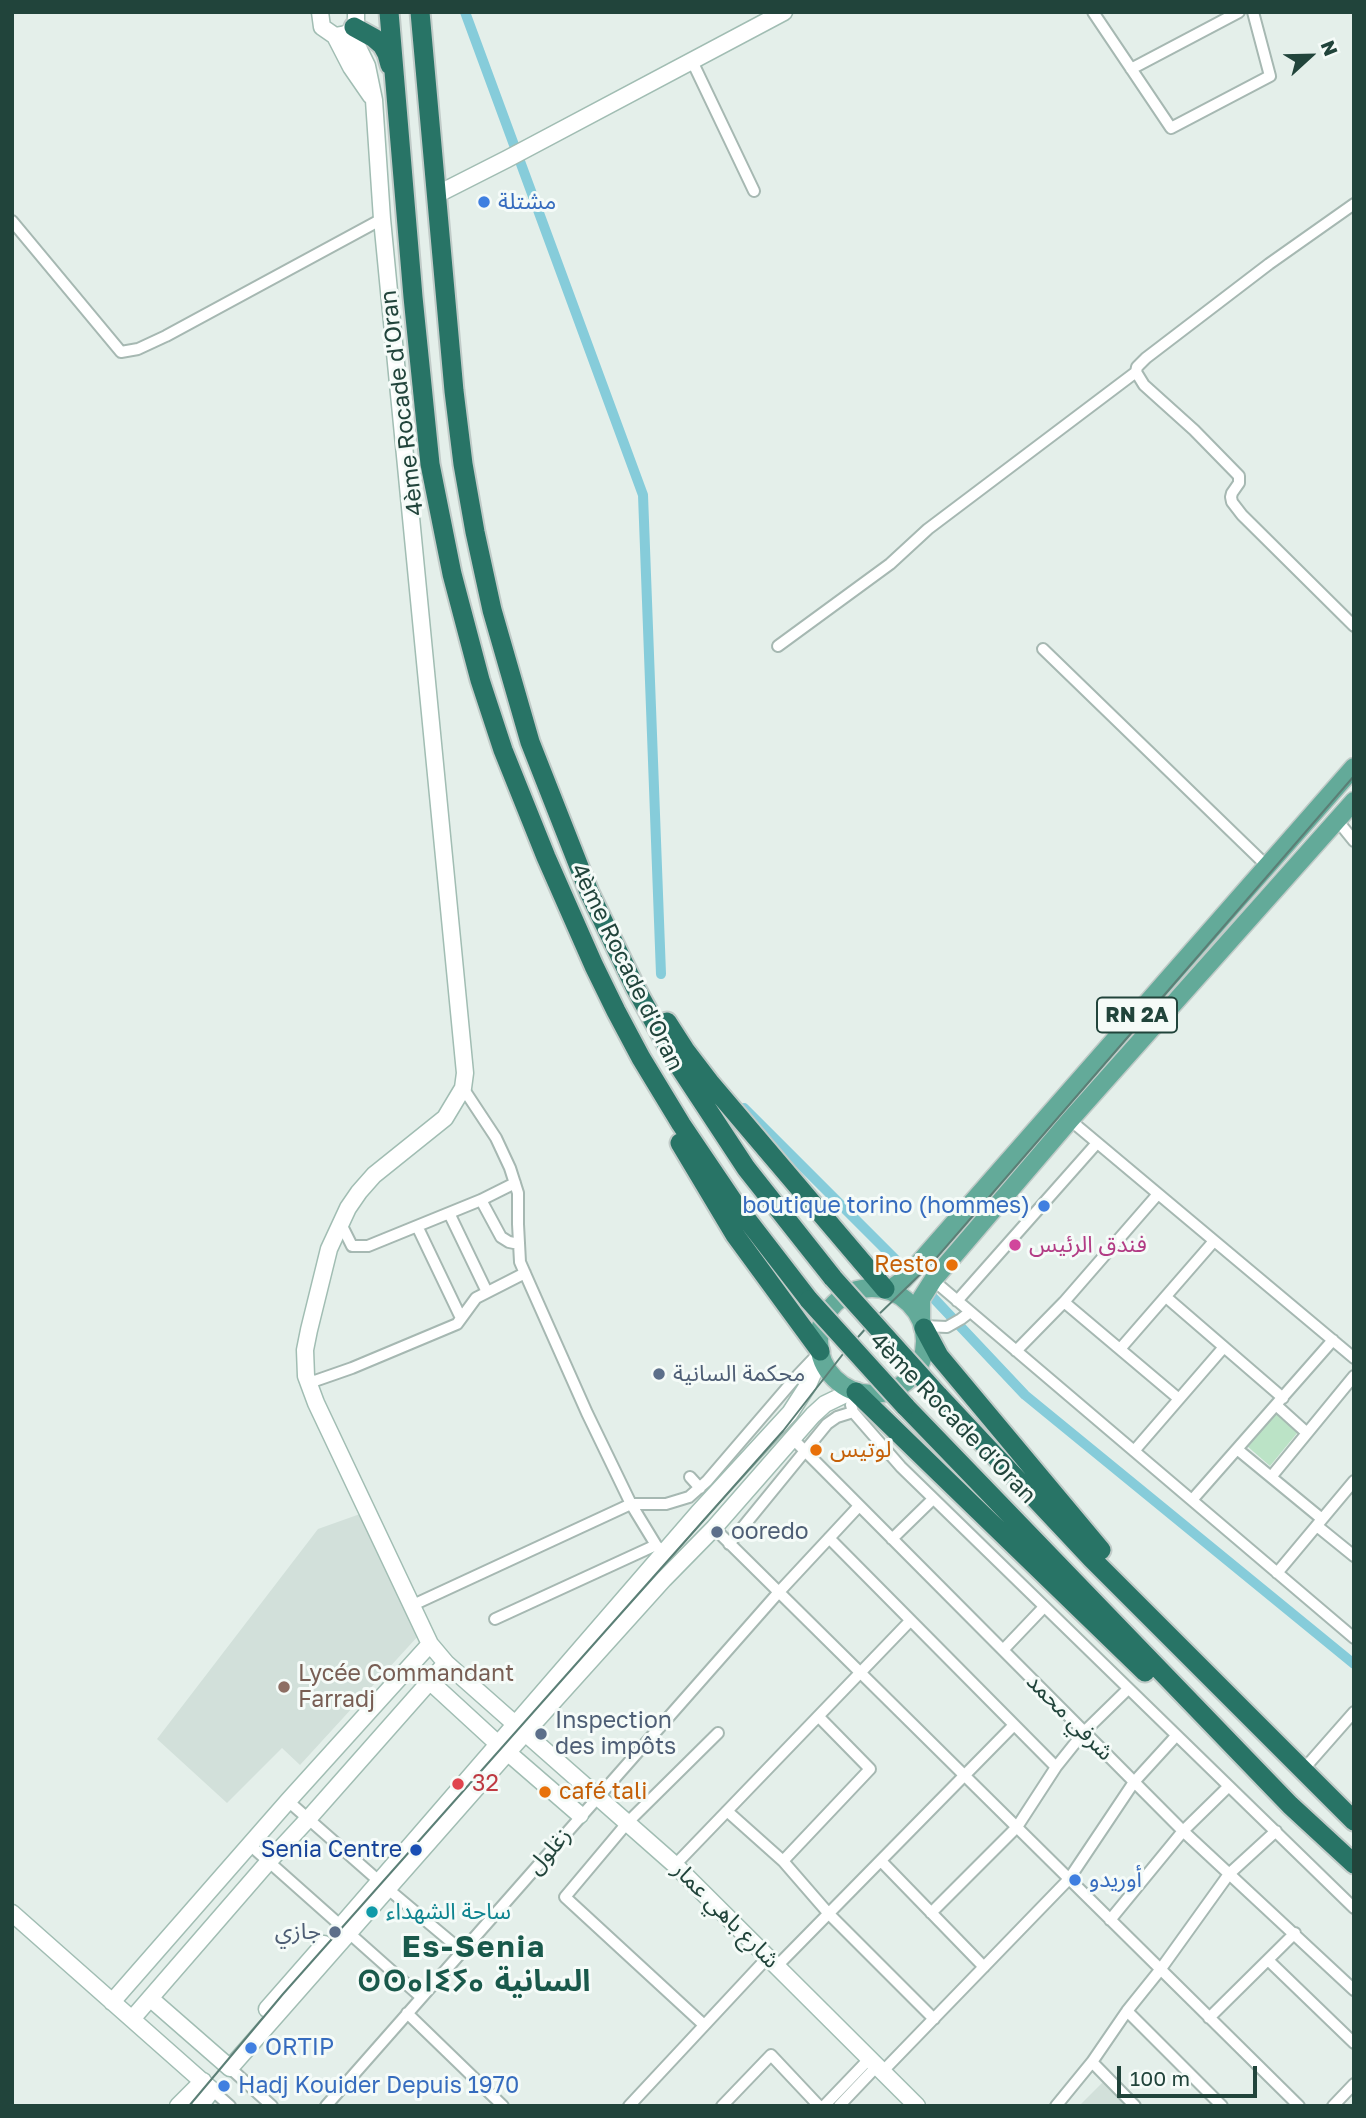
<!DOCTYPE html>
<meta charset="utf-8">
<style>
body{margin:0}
#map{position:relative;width:1366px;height:2118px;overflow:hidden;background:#e4efea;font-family:"Golos Text",sans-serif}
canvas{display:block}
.frame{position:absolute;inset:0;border:14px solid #21443b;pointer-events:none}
.north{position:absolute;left:1275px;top:21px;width:70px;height:70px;-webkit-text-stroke:5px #f5fbf8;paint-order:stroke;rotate:68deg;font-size:19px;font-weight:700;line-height:28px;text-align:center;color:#21443b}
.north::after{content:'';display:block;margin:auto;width:24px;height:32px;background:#21443b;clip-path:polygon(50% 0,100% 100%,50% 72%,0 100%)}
.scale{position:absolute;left:1117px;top:2066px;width:140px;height:32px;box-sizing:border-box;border:4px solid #21443b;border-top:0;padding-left:9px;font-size:21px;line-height:24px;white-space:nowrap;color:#21443b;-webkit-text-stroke:5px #f5fbf8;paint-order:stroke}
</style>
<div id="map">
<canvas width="1366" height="2118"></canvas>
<div class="frame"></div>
<div class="north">N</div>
<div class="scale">100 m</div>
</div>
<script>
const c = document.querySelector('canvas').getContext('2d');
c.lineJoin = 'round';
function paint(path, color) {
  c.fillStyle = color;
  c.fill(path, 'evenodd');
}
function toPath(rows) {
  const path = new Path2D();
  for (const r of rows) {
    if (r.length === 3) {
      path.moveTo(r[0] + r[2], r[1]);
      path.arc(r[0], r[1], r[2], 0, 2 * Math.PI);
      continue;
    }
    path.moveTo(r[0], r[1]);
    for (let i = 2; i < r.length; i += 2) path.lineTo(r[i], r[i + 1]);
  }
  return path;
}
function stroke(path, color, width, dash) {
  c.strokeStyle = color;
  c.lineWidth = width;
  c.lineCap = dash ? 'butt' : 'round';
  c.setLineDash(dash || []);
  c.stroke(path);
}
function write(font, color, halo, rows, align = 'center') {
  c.font = font + ' "Golos Text","Noto Sans Arabic","Noto Sans Tifinagh",sans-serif';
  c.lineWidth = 6;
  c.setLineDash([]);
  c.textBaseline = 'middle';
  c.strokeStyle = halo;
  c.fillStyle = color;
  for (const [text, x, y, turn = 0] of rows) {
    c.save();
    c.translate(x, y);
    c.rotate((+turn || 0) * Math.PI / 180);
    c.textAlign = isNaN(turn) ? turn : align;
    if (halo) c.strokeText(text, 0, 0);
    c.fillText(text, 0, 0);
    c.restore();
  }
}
const built = toPath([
 [360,1514,419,1635,300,1765,282,1748,227,1803,157,1739,318,1529],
 [1103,2082,1127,2106,1079,2106]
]);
const green = toPath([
 [1277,1412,1298,1432,1270,1466,1247,1446]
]);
const canal = toPath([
 [465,12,643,495,661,974],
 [744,1108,912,1276],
 [925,1289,1025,1395,1354,1664]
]);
const minor = toPath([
 [1093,12,1171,128,1270,76,1253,12],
 [692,61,754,191],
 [1131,69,1239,12],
 [1354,204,1269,264,1146,358,1137,367,1136,372,1144,385,1194,430,1239,476,1239,483,1232,493,1231,497,1232,502,1242,515,1354,626],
 [12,221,121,352,138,349,166,336,382,219],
 [778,646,890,564,928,529,1136,372],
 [1043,649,1267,866],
 [1337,820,1354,841],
 [463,1088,496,1138,510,1168,518,1193,518,1224,520,1262,531,1287,587,1413,631,1504,656,1545,664,1554],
 [1070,1120,1354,1358],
 [481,1200,501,1237,509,1242,519,1244],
 [449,1213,487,1292],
 [341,1224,352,1246,368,1246,481,1200,515,1183],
 [417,1226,461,1318],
 [933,1280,1354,1638],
 [1166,1297,1283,1398],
 [957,1301,1097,1143],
 [1064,1302,1179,1399],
 [923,1326,947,1327,961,1319,970,1312],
 [1120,1349,1214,1241],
 [1016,1351,1064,1302,1158,1194],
 [309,1383,352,1368,457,1324,476,1298,525,1273],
 [854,1391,851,1405,853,1412,901,1467,1354,1908],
 [1276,1405,1307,1433],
 [792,1438,1183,1831,1354,1990],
 [1237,1449,1322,1519],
 [1134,1451,1224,1347],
 [690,1477,700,1488],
 [1271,1477,1354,1376],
 [1192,1500,1333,1340],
 [1317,1526,1354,1556],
 [714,1528,1299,2106],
 [829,1538,1056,1767],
 [892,1539,933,1499],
 [729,1544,827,1424,837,1417,853,1412],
 [1277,1573,1354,1481],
 [413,1605,631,1504,666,1504,689,1497,707,1481,798,1375,817,1355],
 [495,1619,656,1545],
 [1003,1650,1044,1607],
 [1303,1770,1354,1712],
 [288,1801,388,1889,462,1951],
 [727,1811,783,1861,829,1914,934,2019],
 [250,1845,421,1997],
 [783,1861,870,1769,819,1717],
 [881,1861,984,1967],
 [675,1865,910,1621],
 [931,1913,1017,1827,1056,1767,1084,1732,1128,1689],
 [1110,1920,1183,1831,1228,1787],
 [1268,1960,1354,2043],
 [777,1966,1014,1725],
 [1127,2011,1222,2106],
 [407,2013,503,2106],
 [1209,2018,1295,1933],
 [704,2025,565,1897,628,1822,718,1733],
 [1092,2062,1135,2106],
 [230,2068,272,2106],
 [883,2071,1069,1879,1134,1782,1176,1736],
 [212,2090,230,2106],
 [326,2106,778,1593,859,1506],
 [629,2106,768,1957],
 [722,2106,771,2055,819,2106],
 [824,2106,870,2058],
 [839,2106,877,2066],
 [1056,2106,1092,2062,1127,2011,1160,1970,1229,1874,1276,1831],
 [1333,2106,1354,2084]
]);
const secondary = toPath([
 [320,12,322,27,335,36,346,34,350,31,356,22,356,12],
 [350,31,367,66,374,100,382,219,465,1073,463,1088,445,1118,374,1175,359,1192,348,1208,329,1249,309,1330,305,1350,306,1376,316,1403,430,1644,446,1663,515,1724,675,1865,917,2106],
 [335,36,351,67,371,96],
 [436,195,507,159,784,12],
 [424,1676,498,1744,580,1815],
 [12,1913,212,2090,200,2106],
 [339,1928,698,1513,790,1413,808,1385,821,1355],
 [151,1999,230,2068,508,1752,664,1579,714,1528,813,1415,825,1404,852,1391],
 [112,2002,288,1801,430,1644],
 [267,2009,324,1944],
 [132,2019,270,1860,309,1818,446,1663],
 [178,2106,203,2081]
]);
const primary = toPath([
 [872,1341,53],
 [889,1290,903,1280,919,1263,1354,767],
 [921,1319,921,1299,933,1280,1070,1120,1354,801]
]);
const motorway = toPath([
 [389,12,413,297,430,464,452,574,480,680,503,750,546,857,594,966,616,1011,641,1058,681,1124,735,1204,809,1300],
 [420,12,454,391,463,464,475,532,492,610,530,742,589,892,636,989,675,1060,746,1168,833,1278],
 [354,27,374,38,382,45,387,54,390,65],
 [667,1022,685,1050,711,1084,885,1289],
 [680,1143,735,1235,820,1351],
 [924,1328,939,1356,1101,1550],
 [856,1392,1145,1672],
 [938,1395,1091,1558,1354,1821],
 [905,1406,1290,1805,1354,1864]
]);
const tram = toPath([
 [189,2106,283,1994,783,1431,843,1354,875,1318,932,1263,1354,776]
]);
const motorwayBridge = toPath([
 [833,1278,938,1395],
 [809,1300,905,1406]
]);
const markers = [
 [484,202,7,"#3f7fe0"],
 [1044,1206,7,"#3f7fe0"],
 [1015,1245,7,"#d1479c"],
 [952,1265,7,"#e8710a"],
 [659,1374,7,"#5c6f8a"],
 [816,1450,7,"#e8710a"],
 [717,1532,7,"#5c6f8a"],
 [284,1687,7,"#8d6e63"],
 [541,1734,7,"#5c6f8a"],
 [458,1784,7,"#e0444e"],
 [545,1792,7,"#e8710a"],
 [416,1850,7,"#1a4fb4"],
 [1075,1880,7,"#3f7fe0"],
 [372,1912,7,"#0f9aa8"],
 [335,1932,7,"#5c6f8a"],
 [251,2048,7,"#3f7fe0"],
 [224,2086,7,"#3f7fe0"]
];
const shields = [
 [1137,1015,80]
];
const shieldNames = [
 ["RN 2A",1137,1015]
];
const shopNames = [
 ["مشتلة",498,202],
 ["boutique torino (hommes)",1030,1206,"right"],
 ["أوريدو",1089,1880],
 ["ORTIP",265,2048],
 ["Hadj Kouider Depuis 1970",238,2086]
];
const streetNames = [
 ["4ème Rocade d'Oran",402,403,-97],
 ["4ème Rocade d'Oran",627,967,64],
 ["4ème Rocade d'Oran",953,1418,46],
 ["شرفي محمد",1070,1717,45],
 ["زغلول",549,1851,-49],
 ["شارع باهي عمار",726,1915,45]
];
const hotelNames = [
 ["فندق الرئيس",1029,1245]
];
const foodNames = [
 ["Resto",938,1265,"right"],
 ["لوتيس",830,1450],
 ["café tali",559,1792]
];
const serviceNames = [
 ["محكمة السانية",673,1374],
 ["ooredo",731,1532],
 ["Inspection",555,1721],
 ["des impôts",555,1747],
 ["جازي",321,1932,"right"]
];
const educationNames = [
 ["Lycée Commandant",298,1674],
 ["Farradj",298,1700]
];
const healthNames = [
 ["32",472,1784]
];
const transitNames = [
 ["Senia Centre",402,1850]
];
const cultureNames = [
 ["ساحة الشهداء",386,1912]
];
const districtNames = [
 ["Es-Senia",474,1947],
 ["ⵙⵙⴰⵏⵉⵢⴰ السانية",474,1981]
];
paint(built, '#d2e0da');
paint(green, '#bbe3c6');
stroke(canal, '#86ccda', 10);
stroke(minor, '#a6b8b2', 14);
stroke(secondary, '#a1bdb3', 19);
stroke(primary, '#c1cbc8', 21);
stroke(motorway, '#c1cbc8', 23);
stroke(minor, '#fff', 10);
stroke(secondary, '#fff', 16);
stroke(primary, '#63aa99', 18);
stroke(motorway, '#287466', 19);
stroke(tram, '#5b7f76', 2);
stroke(motorwayBridge, '#c1cbc8', 23, []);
stroke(motorwayBridge, '#287466', 19);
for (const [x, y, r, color] of markers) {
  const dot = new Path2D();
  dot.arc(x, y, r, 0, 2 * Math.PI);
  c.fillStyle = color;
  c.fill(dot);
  stroke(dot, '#f5fbf8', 2.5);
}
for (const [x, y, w] of shields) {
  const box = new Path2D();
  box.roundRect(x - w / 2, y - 17.5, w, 35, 5);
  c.fillStyle = '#f5fbf8';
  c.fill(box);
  stroke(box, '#21443b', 2);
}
write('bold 21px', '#21443b', null, shieldNames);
write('23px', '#366cbe', '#f5fbf8', shopNames, 'left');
write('23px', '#21443b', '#f5fbf8', streetNames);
write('23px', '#b23c85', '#f5fbf8', hotelNames, 'left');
write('23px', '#c56008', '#f5fbf8', foodNames, 'left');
write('23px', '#4e5e75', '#f5fbf8', serviceNames, 'left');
write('23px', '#785e54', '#f5fbf8', educationNames, 'left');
write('23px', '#be3a42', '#f5fbf8', healthNames, 'left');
write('23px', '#164399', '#f5fbf8', transitNames, 'right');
write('23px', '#0d838f', '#f5fbf8', cultureNames, 'left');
c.letterSpacing = '2px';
write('bold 30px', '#19594b', '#f5fbf8', districtNames);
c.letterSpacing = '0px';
</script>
